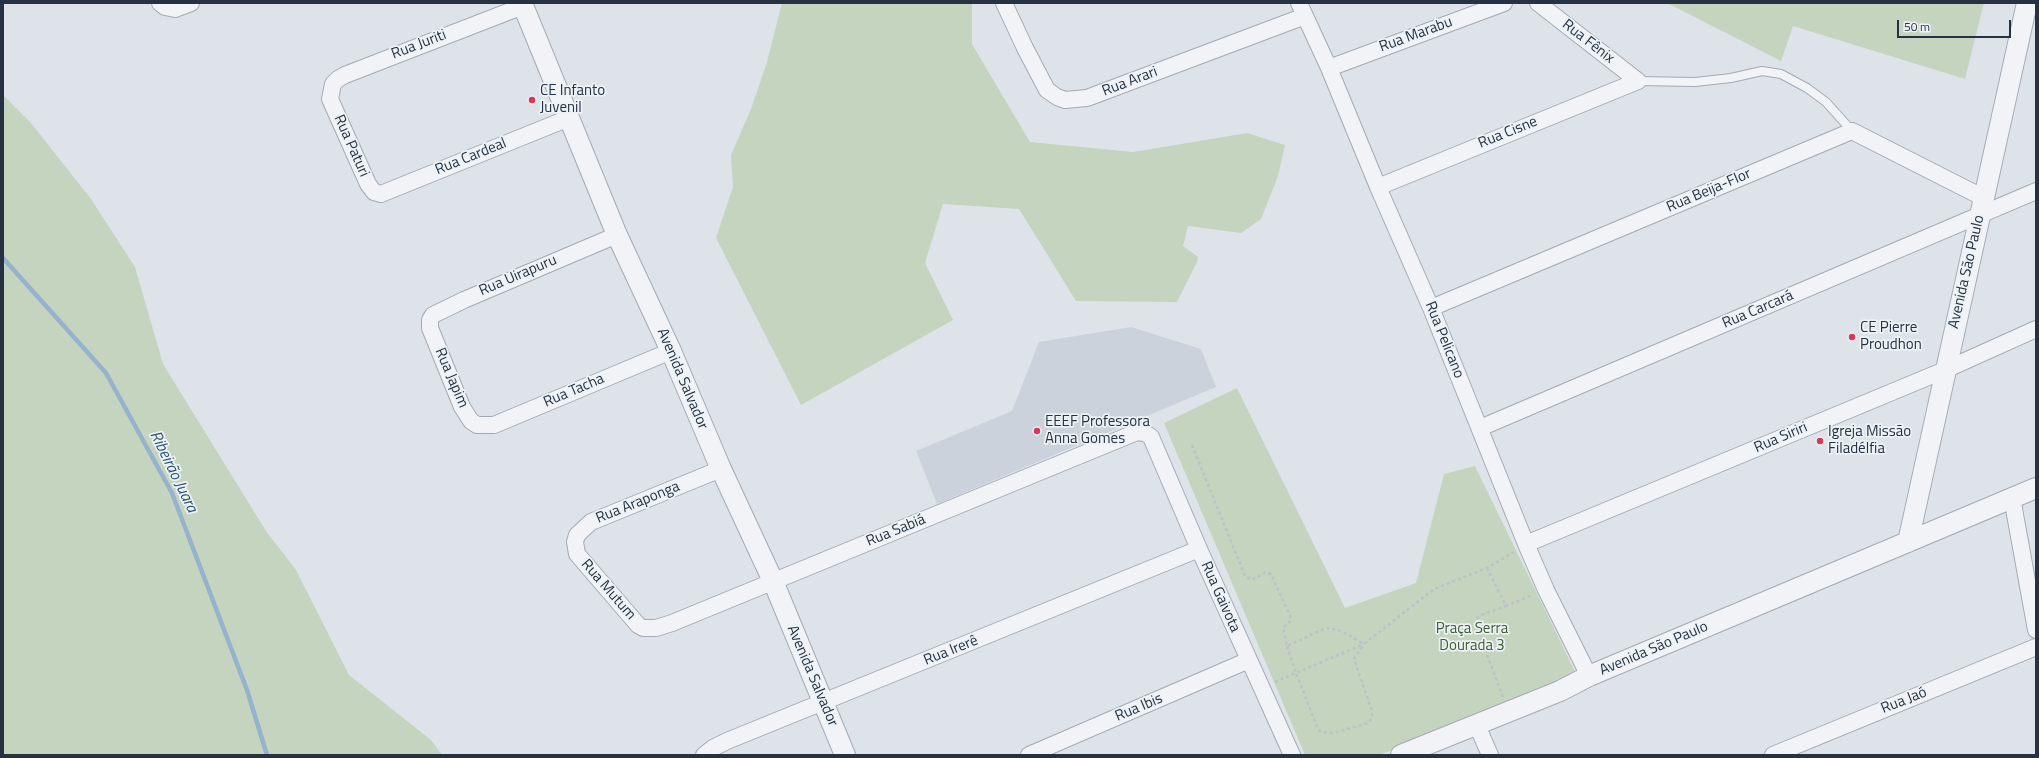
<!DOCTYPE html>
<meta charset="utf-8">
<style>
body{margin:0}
#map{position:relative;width:2039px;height:758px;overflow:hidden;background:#dee3e9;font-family:"Titillium Web",sans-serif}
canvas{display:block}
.frame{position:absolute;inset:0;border:4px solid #263141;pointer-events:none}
.scale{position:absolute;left:1897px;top:20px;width:114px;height:18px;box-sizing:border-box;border:2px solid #263141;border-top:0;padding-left:5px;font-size:12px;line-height:14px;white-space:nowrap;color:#263141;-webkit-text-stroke:3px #edf2f6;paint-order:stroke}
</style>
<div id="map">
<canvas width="2039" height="758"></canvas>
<div class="frame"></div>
<div class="scale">50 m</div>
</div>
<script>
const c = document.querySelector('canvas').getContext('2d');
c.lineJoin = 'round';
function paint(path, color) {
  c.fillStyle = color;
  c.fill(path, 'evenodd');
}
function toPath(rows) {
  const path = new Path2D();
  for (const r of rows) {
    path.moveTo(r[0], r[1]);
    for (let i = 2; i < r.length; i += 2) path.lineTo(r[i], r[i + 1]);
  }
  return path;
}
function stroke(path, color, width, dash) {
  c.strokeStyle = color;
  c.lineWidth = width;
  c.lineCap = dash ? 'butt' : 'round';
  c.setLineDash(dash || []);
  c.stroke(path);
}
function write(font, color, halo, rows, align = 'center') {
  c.font = font + ' "Titillium Web",sans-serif';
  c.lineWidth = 3.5;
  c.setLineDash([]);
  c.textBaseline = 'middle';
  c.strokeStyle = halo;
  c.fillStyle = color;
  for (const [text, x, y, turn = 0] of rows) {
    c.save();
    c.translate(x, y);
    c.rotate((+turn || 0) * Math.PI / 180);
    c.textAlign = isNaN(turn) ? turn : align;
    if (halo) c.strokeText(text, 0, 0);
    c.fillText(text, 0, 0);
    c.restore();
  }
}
const built = toPath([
 [1131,327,1201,349,1216,387,937,504,916,451,1012,411,1039,342]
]);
const green = toPath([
 [782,3,972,3,972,44,1030,142,1133,152,1247,133,1285,145,1278,176,1261,219,1241,233,1188,226,1183,246,1198,257,1197,262,1177,302,1076,301,1019,209,943,204,925,263,953,320,801,405,716,238,733,187,731,155,751,109,767,62],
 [1667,3,1984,3,1965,79,1793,26,1781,61],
 [3,95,31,123,91,199,135,267,163,364,266,531,296,570,349,675,431,740,442,755,3,755],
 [1237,388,1345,608,1416,583,1444,474,1475,466,1579,680,1379,755,1305,755,1164,423]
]);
const stream = toPath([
 [3,258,106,373,172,493,247,690,267,755]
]);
const path = toPath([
 [1192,445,1245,576,1252,580,1266,572,1271,574,1291,618,1290,621,1283,628,1287,646,1324,629,1330,628,1341,631,1364,644,1434,589,1487,568,1514,552],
 [1487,568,1506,606,1532,595],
 [1287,646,1296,673,1364,644],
 [1275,682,1296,673,1318,729,1321,732,1334,733,1368,723,1372,718,1372,711,1354,659,1364,644],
 [1503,697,1475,623,1477,618,1481,615,1506,606]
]);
const service = toPath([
 [1638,81,1695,82,1731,78,1762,71,1781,74,1807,88,1826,102,1852,131]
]);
const minor = toPath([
 [160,3,165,7,175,9,191,3],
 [1004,3,1025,48,1047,90,1057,97,1065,100,1087,98,1305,16],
 [1299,3,1329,68,1378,187,1431,308,1526,544,1546,590,1589,676],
 [1538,3,1638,81],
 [523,6,345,75,338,79,333,84,330,99,368,184,374,192,381,194,569,118],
 [1329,68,1504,3],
 [1378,187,1638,81],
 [617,235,464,300,433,315,430,320,430,328,462,407,471,421,477,425,494,425,671,351],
 [1431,308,1852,131,1984,198],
 [1480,428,2036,191],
 [721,469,591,522,577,535,575,542,577,554,638,625,643,628,656,628,672,623,1137,432,1145,433,1151,437,1199,549,1292,755],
 [2012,498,2036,630],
 [1526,544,1945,370,2036,329],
 [1476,723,1490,755],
 [704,755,713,748,727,741,1199,549],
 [1029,755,1249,660],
 [1773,755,2036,647]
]);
const tertiary = toPath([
 [522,3,617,235,671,351,721,469,773,581,845,755],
 [1908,542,2027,3],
 [1401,755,1560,691,1589,676,2036,488]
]);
const markers = [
 [532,100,4,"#da3657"],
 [1852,337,4,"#da3657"],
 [1037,431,4,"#da3657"],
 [1820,441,4,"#da3657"]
];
const streetNames = [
 ["Rua Marabu",1416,35,-20],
 ["Rua Fênix",1588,42,38],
 ["Rua Juriti",419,45,-21],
 ["Rua Arari",1130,82,-21],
 ["Rua Cisne",1508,133,-22],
 ["Rua Paturi",351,146,66],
 ["Rua Cardeal",471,157,-22],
 ["Rua Beija-Flor",1709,191,-23],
 ["Avenida São Paulo",1967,272,-77],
 ["Rua Uirapuru",518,276,-23],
 ["Rua Carcará",1758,310,-23],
 ["Rua Pelicano",1444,340,68],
 ["Rua Japim",451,378,67],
 ["Avenida Salvador",682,379,67],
 ["Rua Tacha",574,391,-23],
 ["Rua Siriri",1781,438,-23],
 ["Rua Araponga",638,503,-22],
 ["Rua Sabiá",896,531,-22],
 ["Rua Mutum",608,590,49],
 ["Rua Gaivota",1220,597,66],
 ["Avenida São Paulo",1654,649,-23],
 ["Rua Irerê",951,651,-22],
 ["Avenida Salvador",812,676,67],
 ["Rua Jaó",1904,701,-22],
 ["Rua Ibis",1139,708,-23]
];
const poiNames = [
 ["CE Infanto",540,91],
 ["Juvenil",540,108],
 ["CE Pierre",1860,328],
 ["Proudhon",1860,345],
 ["EEEF Professora",1045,422],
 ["Anna Gomes",1045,439],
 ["Igreja Missão",1828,432],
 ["Filadélfia",1828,449]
];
const parkNames = [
 ["Praça Serra",1472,629],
 ["Dourada 3",1472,646]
];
const waterNames = [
 ["Ribeirão Juara",173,472,64]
];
paint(built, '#ccd2db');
paint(green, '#c5d4be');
stroke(stream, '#95b3cd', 4.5);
stroke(service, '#a3aab3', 10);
stroke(minor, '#a3aab3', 18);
stroke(tertiary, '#a3aab3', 22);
stroke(path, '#bcc1c8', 2.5, [3, 3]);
stroke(service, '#f1f3f7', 8);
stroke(minor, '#f1f3f7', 16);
stroke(tertiary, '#f1f3f7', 20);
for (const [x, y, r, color] of markers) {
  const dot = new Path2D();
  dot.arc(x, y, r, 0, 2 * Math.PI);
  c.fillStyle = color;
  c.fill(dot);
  stroke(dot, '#edf2f6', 1.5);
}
write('15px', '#263141', '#edf2f6', streetNames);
write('15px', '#263141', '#edf2f6', poiNames, 'left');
write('15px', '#3c5e32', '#edf2f6', parkNames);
write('italic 16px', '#2c5279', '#edf2f6', waterNames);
</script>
